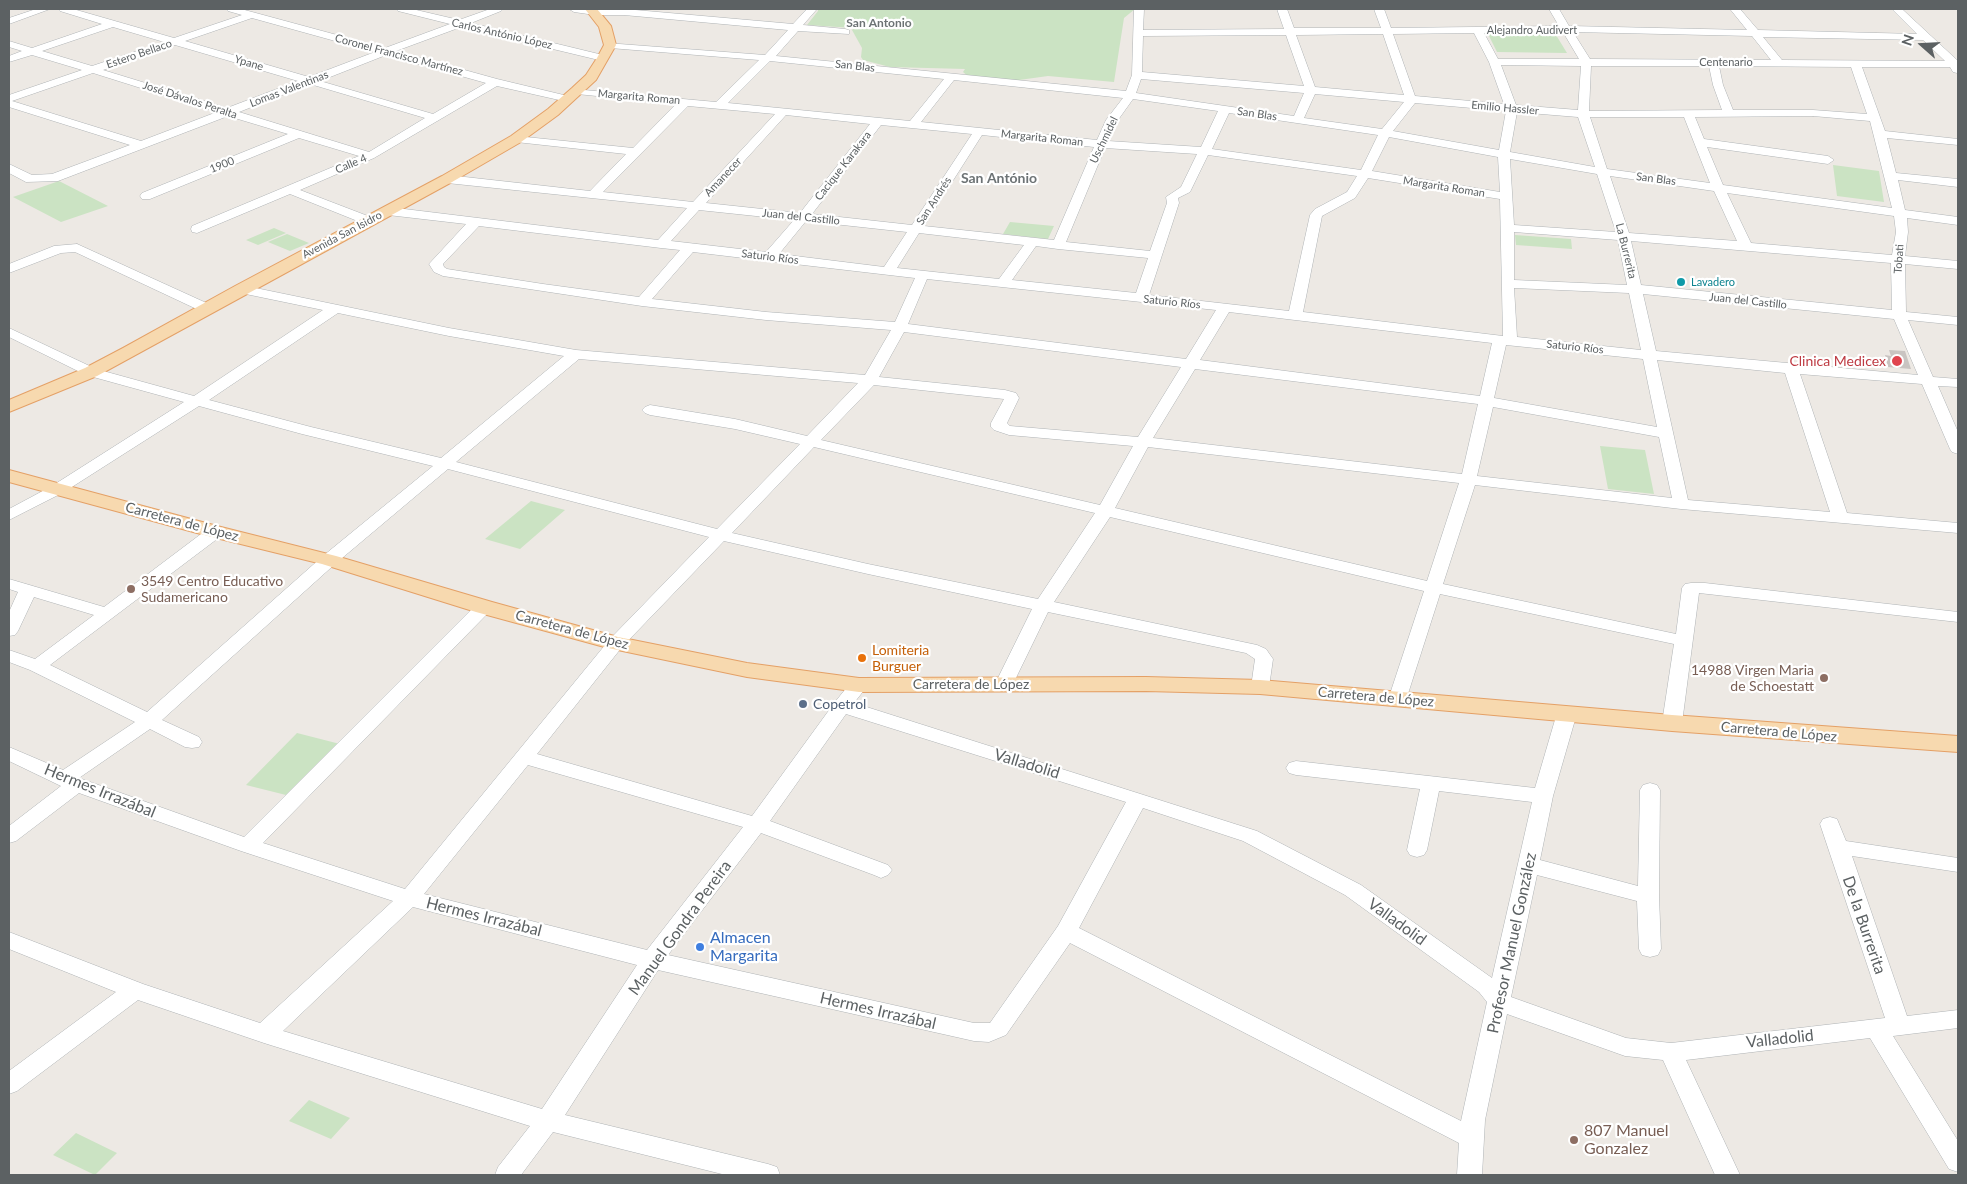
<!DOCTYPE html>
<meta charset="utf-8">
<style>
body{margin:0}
#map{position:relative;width:1967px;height:1184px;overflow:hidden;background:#ede9e4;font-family:Lato,sans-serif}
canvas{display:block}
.frame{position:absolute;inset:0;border:10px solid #5c6163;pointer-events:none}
.north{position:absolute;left:1897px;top:20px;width:50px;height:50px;-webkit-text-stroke:4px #fff;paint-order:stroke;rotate:289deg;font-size:14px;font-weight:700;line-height:20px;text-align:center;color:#5c6163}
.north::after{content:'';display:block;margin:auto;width:18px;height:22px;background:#5c6163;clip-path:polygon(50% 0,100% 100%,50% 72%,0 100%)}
</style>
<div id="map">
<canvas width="1967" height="1184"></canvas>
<div class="frame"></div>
<div class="north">N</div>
</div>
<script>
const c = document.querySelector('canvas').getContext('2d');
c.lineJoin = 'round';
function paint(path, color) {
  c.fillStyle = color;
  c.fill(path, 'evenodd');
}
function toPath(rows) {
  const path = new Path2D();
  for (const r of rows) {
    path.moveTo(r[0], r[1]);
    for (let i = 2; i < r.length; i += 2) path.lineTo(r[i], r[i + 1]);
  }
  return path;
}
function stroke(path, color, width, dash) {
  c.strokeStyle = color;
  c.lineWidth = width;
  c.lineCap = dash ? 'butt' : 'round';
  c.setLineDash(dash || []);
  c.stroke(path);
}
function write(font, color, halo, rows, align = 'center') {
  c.font = font + ' Lato,sans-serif';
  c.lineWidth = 4.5;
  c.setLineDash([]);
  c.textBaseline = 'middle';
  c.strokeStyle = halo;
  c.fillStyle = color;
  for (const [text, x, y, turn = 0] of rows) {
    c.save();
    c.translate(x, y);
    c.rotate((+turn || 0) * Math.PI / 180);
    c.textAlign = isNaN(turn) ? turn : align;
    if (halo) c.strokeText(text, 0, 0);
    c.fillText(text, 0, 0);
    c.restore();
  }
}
const green = toPath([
 [818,9,1135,9,1124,18,1114,82,1048,76,1012,81,969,77,963,72,965,69,890,67,863,60,861,57,862,48,852,30,854,28,807,25,818,11],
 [1488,34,1556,35,1567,53,1497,52],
 [1833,165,1879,171,1884,202,1837,196],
 [59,181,108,206,61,222,13,197],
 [1010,222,1054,226,1048,239,1003,234],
 [274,228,286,233,258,245,246,240],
 [287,234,309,243,290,251,268,242],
 [1515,235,1571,239,1572,249,1516,245],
 [1600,446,1645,450,1654,494,1608,489],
 [531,501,565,510,520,549,485,539],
 [297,733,340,744,290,796,246,785],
 [309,1100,350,1118,331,1139,289,1121],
 [76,1133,117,1153,95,1175,53,1155]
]);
const building = toPath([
 [1889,350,1905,351,1911,369,1888,367,1885,355,1891,356]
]);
const minor = toPath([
 [36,9,50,9,9,24,9,18,36,9],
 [58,9,73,9,174,38,242,15,228,11,226,9,241,9,385,48,450,24,398,11,396,9,412,9,459,20,490,9,503,9,501,11,471,23,607,56,608,58,603,61,461,27,396,51,497,79,572,97,574,99,568,102,497,86,374,158,300,190,373,218,375,221,373,224,365,224,290,194,197,233,192,232,191,229,192,226,359,156,299,138,150,199,142,199,140,196,142,193,288,134,228,116,58,181,26,182,9,173,9,164,32,175,52,174,130,145,9,107,9,95,82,70,32,55,9,62,9,56,22,51,9,47,9,41,32,48,102,24,60,11,58,9],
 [252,18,375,52,309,77,185,41,252,18],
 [113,27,164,42,92,66,42,51,113,27],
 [175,45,298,81,227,108,103,70,175,45],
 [386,55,486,83,433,114,320,81,386,55],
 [93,73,217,112,141,141,12,101,93,73],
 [310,84,425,118,369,152,239,112,310,84],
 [569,9,624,9,793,24,807,9,817,9,803,25,845,29,849,30,849,34,798,31,776,56,1126,91,1132,75,1134,9,1144,9,1143,30,1284,29,1277,9,1287,9,1294,28,1381,28,1374,9,1384,9,1391,28,1559,26,1549,9,1559,9,1569,26,1747,30,1730,9,1740,9,1758,30,1917,34,1892,9,1902,9,1958,61,1957,73,1953,72,1950,67,1862,67,1885,131,1958,139,1958,145,1887,138,1896,173,1958,179,1958,187,1898,180,1905,210,1958,217,1958,225,1907,218,1908,232,1905,256,1958,261,1958,269,1905,264,1906,312,1958,317,1958,325,1908,320,1933,377,1958,379,1958,387,1938,386,1958,432,1958,454,1952,452,1950,449,1922,384,1800,374,1847,513,1958,523,1958,533,1681,509,1475,485,1443,584,1676,634,1682,588,1685,584,1691,583,1705,583,1958,612,1958,622,1699,593,1682,723,1679,727,1672,729,1665,727,1662,723,1674,644,1440,594,1406,700,1404,704,1397,706,1390,704,1388,700,1424,591,1110,517,1054,602,1257,645,1266,649,1273,659,1269,687,1267,691,1260,693,1253,691,1251,687,1255,659,1246,653,1048,612,1013,684,1011,688,1004,690,997,688,995,684,1032,609,868,574,724,541,622,647,537,754,752,816,835,702,852,681,859,679,866,681,868,685,854,703,1257,831,1361,885,1492,978,1532,802,1439,791,1427,850,1424,855,1417,857,1410,855,1407,850,1420,789,1296,775,1289,773,1286,768,1289,763,1296,761,1535,788,1557,713,1560,709,1567,707,1574,709,1577,713,1553,796,1540,860,1638,886,1640,790,1643,785,1650,783,1657,785,1660,790,1659,896,1661,949,1658,955,1650,957,1642,955,1639,949,1637,901,1537,875,1511,997,1626,1038,1671,1043,1885,1018,1820,824,1823,819,1830,817,1837,819,1846,841,1958,858,1958,872,1852,856,1907,1016,1958,1010,1958,1028,1893,1036,1958,1141,1958,1172,1949,1169,1870,1038,1686,1060,1740,1175,1715,1175,1663,1060,1625,1056,1507,1014,1485,1120,1482,1175,1457,1175,1459,1143,1070,943,1006,1035,989,1042,974,1041,658,970,565,1115,768,1164,777,1167,780,1175,726,1175,553,1132,521,1175,495,1175,498,1167,530,1126,264,1043,138,1000,17,1091,9,1094,9,1071,116,992,9,949,9,932,143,984,260,1023,393,901,241,851,79,793,16,841,9,843,9,826,61,786,9,761,9,747,63,770,135,722,30,670,9,662,9,650,35,659,94,615,34,597,18,631,15,635,9,636,9,612,18,592,9,589,9,579,104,607,209,528,221,528,223,532,221,536,50,665,147,712,323,556,433,466,302,434,199,406,64,492,9,520,9,509,52,486,184,402,86,375,9,337,9,328,96,369,194,396,323,310,236,292,234,289,241,285,449,328,576,350,865,375,891,330,766,320,642,306,443,276,434,272,429,264,466,224,388,215,384,214,382,211,384,208,388,207,658,240,687,208,447,183,441,179,447,175,590,191,626,154,516,142,510,139,516,136,633,148,676,104,577,94,573,93,572,91,573,89,716,102,759,60,610,48,606,47,605,45,606,43,765,55,788,30,624,15,595,15,574,12,569,9],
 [1563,32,1579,59,1498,59,1484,33,1563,32],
 [1573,32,1752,36,1771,60,1590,59,1573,32],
 [1474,33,1489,62,1504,104,1415,96,1393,34,1474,33],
 [1383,34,1404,95,1315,87,1296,35,1383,34],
 [1286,35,1304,86,1142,72,1143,36,1286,35],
 [1763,37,1923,40,1945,61,1782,60,1763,37],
 [770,61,944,79,910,121,728,103,770,61],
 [1501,65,1581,66,1578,110,1516,105,1501,65],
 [1591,66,1709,66,1713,85,1722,110,1589,111,1591,66],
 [1719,66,1851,67,1867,114,1813,110,1733,110,1723,85,1719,66],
 [1141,79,1304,93,1294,116,1136,93,1141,79],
 [954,80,1123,98,1106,120,1097,140,921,122,954,80],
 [1315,94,1404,102,1382,129,1304,118,1315,94],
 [1133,99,1218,111,1201,147,1108,141,1118,120,1133,99],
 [1415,103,1506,111,1499,150,1393,131,1415,103],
 [688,106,775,114,693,202,603,192,688,106],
 [1517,112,1578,117,1595,167,1510,152,1517,112],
 [1229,113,1378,135,1361,170,1212,149,1229,113],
 [786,115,870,124,800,213,706,203,786,115],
 [1813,116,1870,121,1892,208,1723,185,1707,147,1828,164,1834,160,1828,156,1704,139,1695,117,1813,116],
 [1590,117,1684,117,1710,183,1607,169,1590,117],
 [881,125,972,134,912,225,812,214,881,125],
 [982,135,1094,147,1054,240,924,226,982,135],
 [1389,137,1498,157,1500,192,1372,171,1389,137],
 [1105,148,1197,154,1181,187,1166,197,1167,203,1150,251,1066,242,1105,148],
 [1208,155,1357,176,1347,192,1315,209,1310,215,1289,311,1149,295,1179,203,1178,198,1190,192,1208,155],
 [1510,159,1597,174,1616,232,1514,225,1510,159],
 [1610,176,1714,191,1737,241,1629,233,1610,176],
 [1368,178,1500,199,1503,336,1303,312,1322,216,1355,198,1368,178],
 [1727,193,1894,216,1896,232,1892,255,1751,243,1727,193],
 [699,210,794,220,766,252,671,241,699,210],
 [806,221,907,232,884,267,779,254,806,221],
 [479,226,661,248,680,250,639,297,543,284,447,269,444,267,443,264,479,226],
 [1514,232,1618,240,1627,285,1514,280,1514,232],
 [919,233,1024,245,999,279,897,268,919,233],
 [1631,241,1891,263,1892,310,1641,285,1631,241],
 [1036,246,1058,249,1148,258,1136,293,1012,280,1036,246],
 [693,252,769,261,915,278,895,322,766,312,652,299,693,252],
 [927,279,1216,310,1186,359,908,324,927,279],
 [1514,288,1629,293,1641,350,1517,337,1514,288],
 [1643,294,1894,319,1918,375,1656,351,1643,294],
 [1229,312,1295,320,1492,343,1480,396,1200,360,1229,312],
 [338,313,449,336,564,356,441,458,311,427,209,400,338,313],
 [904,332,1181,367,1138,437,1010,426,1007,423,1019,398,1016,393,1005,390,879,377,904,332],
 [1506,345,1643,359,1657,427,1494,398,1506,345],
 [579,359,858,383,807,436,735,419,650,405,645,407,642,410,645,413,650,415,735,429,800,444,717,529,456,462,579,359],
 [1657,360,1785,373,1830,512,1688,500,1657,360],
 [1195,369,1478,404,1462,474,1153,438,1195,369],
 [874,385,1004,399,991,423,991,427,994,430,1009,435,1133,446,1100,505,821,440,874,385],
 [1493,407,1659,437,1672,498,1477,476,1493,407],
 [814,447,1095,513,1038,599,868,564,732,533,814,447],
 [1148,447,1459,483,1427,581,1115,508,1148,447],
 [448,469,709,537,610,639,405,889,263,843,490,611,493,607,490,603,484,602,478,603,244,837,79,778,150,729,185,747,192,748,199,747,202,742,199,737,162,720,335,564,448,469],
 [846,714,1126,802,1058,926,990,1023,974,1023,668,955,761,833,874,875,881,878,888,875,892,870,888,865,770,821,846,714],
 [528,765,743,827,647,950,424,894,528,765],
 [1143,808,1243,841,1345,895,1479,992,1487,1002,1461,1121,1079,928,1143,808],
 [413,907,637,965,542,1109,283,1031,413,907],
 [77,244,213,306,215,309,208,313,203,312,75,252,61,253,9,273,9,264,54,246,77,244]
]);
const major = toPath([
 [585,9,597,9,611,26,616,45,596,80,558,115,521,142,452,182,97,376,9,412,9,400,85,368,123,348,235,286,442,176,511,136,548,109,572,88,586,75,597,58,604,45,599,27,585,9],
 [9,470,221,527,336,556,492,602,618,637,747,663,859,678,1146,677,1260,680,1672,715,1958,736,1958,752,1672,731,1260,694,1146,691,859,692,747,677,608,648,476,612,322,564,208,536,9,482,9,470]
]);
const markers = [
 [1681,282,5,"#0f9aa8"],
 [1897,361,6,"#e0444e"],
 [131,589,5,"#8d6e63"],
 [862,658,5,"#e8710a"],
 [1824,678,5,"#8d6e63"],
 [803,704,5,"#5c6f8a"],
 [700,947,5,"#3f7fe0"],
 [1574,1140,5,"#8d6e63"]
];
const farStreetnames = [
 ["Alejandro Audivert",1532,30],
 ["Carlos António López",502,34,13],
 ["Estero Bellaco",139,54,-19],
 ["Coronel Francisco Martínez",399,55,15],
 ["Centenario",1726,62],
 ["Ypane",249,63,16],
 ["San Blas",855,66,6],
 ["Lomas Valentinas",289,89,-21],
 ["Margarita Roman",639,97,5],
 ["José Dávalos Peralta",190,100,18],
 ["Emilio Hassler",1505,108,5],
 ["San Blas",1257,114,8],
 ["Margarita Roman",1042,138,6],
 ["Uschmidel",1104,140,-64],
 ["Calle 4",351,164,-23],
 ["1900",222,165,-22],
 ["Cacique Karakara",843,166,-52],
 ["Amanecer",723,177,-47],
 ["San Blas",1656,179,7],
 ["Margarita Roman",1444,187,9],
 ["San Andrés",934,201,-57],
 ["Juan del Castillo",801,217,6],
 ["Avenida San Isidro",342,235,-28],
 ["La Burrerita",1626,251,76],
 ["Saturio Ríos",770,257,7],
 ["Tobati",1899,259,-86],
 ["Juan del Castillo",1748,301,6],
 ["Saturio Ríos",1172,302,6],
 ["Saturio Ríos",1575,347,6]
];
const farCulturenames = [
 ["Lavadero",1691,282]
];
const farNeighbourhoodnames = [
 ["San Antonio",879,23]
];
const farQuarternames = [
 ["San António",999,178]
];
const healthNames = [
 ["Clinica Medicex",1886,361]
];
const streetNames = [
 ["Carretera de López",182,522,15],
 ["Carretera de López",572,630,15],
 ["Carretera de López",971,684],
 ["Carretera de López",1376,697,5],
 ["Carretera de López",1779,732,5]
];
const educationNames = [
 ["3549 Centro Educativo",141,581],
 ["Sudamericano",141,597],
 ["14988 Virgen Maria",1814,670,"right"],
 ["de Schoestatt",1814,686,"right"]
];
const foodNames = [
 ["Lomiteria",872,650],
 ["Burguer",872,666]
];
const serviceNames = [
 ["Copetrol",813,704]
];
const nearStreetnames = [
 ["Valladolid",1027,764,17],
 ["Hermes Irrazábal",100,791,22],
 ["Hermes Irrazábal",484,917,14],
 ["Valladolid",1397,922,36],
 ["De la Burrerita",1864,925,71],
 ["Manuel Gondra Pereira",680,928,-54],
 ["Profesor Manuel González",1512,943,-78],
 ["Hermes Irrazábal",878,1011,13],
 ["Valladolid",1780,1039,-6]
];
const nearShopnames = [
 ["Almacen",710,938],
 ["Margarita",710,956]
];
const nearEducationnames = [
 ["807 Manuel",1584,1131],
 ["Gonzalez",1584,1149]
];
paint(green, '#cbe3c3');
paint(building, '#c9c4c1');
stroke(minor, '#afb3b5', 1);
stroke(major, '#e4a066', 2);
paint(minor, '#fff');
paint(major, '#f7d9af');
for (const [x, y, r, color] of markers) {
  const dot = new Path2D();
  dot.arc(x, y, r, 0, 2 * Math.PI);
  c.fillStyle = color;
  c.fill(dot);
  stroke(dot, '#fff', 2);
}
write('11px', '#5c6163', '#fff', farStreetnames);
write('11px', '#0d838f', '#fff', farCulturenames, 'left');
write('bold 12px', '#6d7375', '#fff', farNeighbourhoodnames);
write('bold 14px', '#6d7375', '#fff', farQuarternames);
write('14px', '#be3a42', '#fff', healthNames, 'right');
write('14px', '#5c6163', '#fff', streetNames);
write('14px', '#785e54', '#fff', educationNames, 'left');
write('14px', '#c56008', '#fff', foodNames, 'left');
write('14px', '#4e5e75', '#fff', serviceNames, 'left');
write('16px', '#5c6163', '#fff', nearStreetnames);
write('16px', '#366cbe', '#fff', nearShopnames, 'left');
write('16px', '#785e54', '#fff', nearEducationnames, 'left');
</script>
